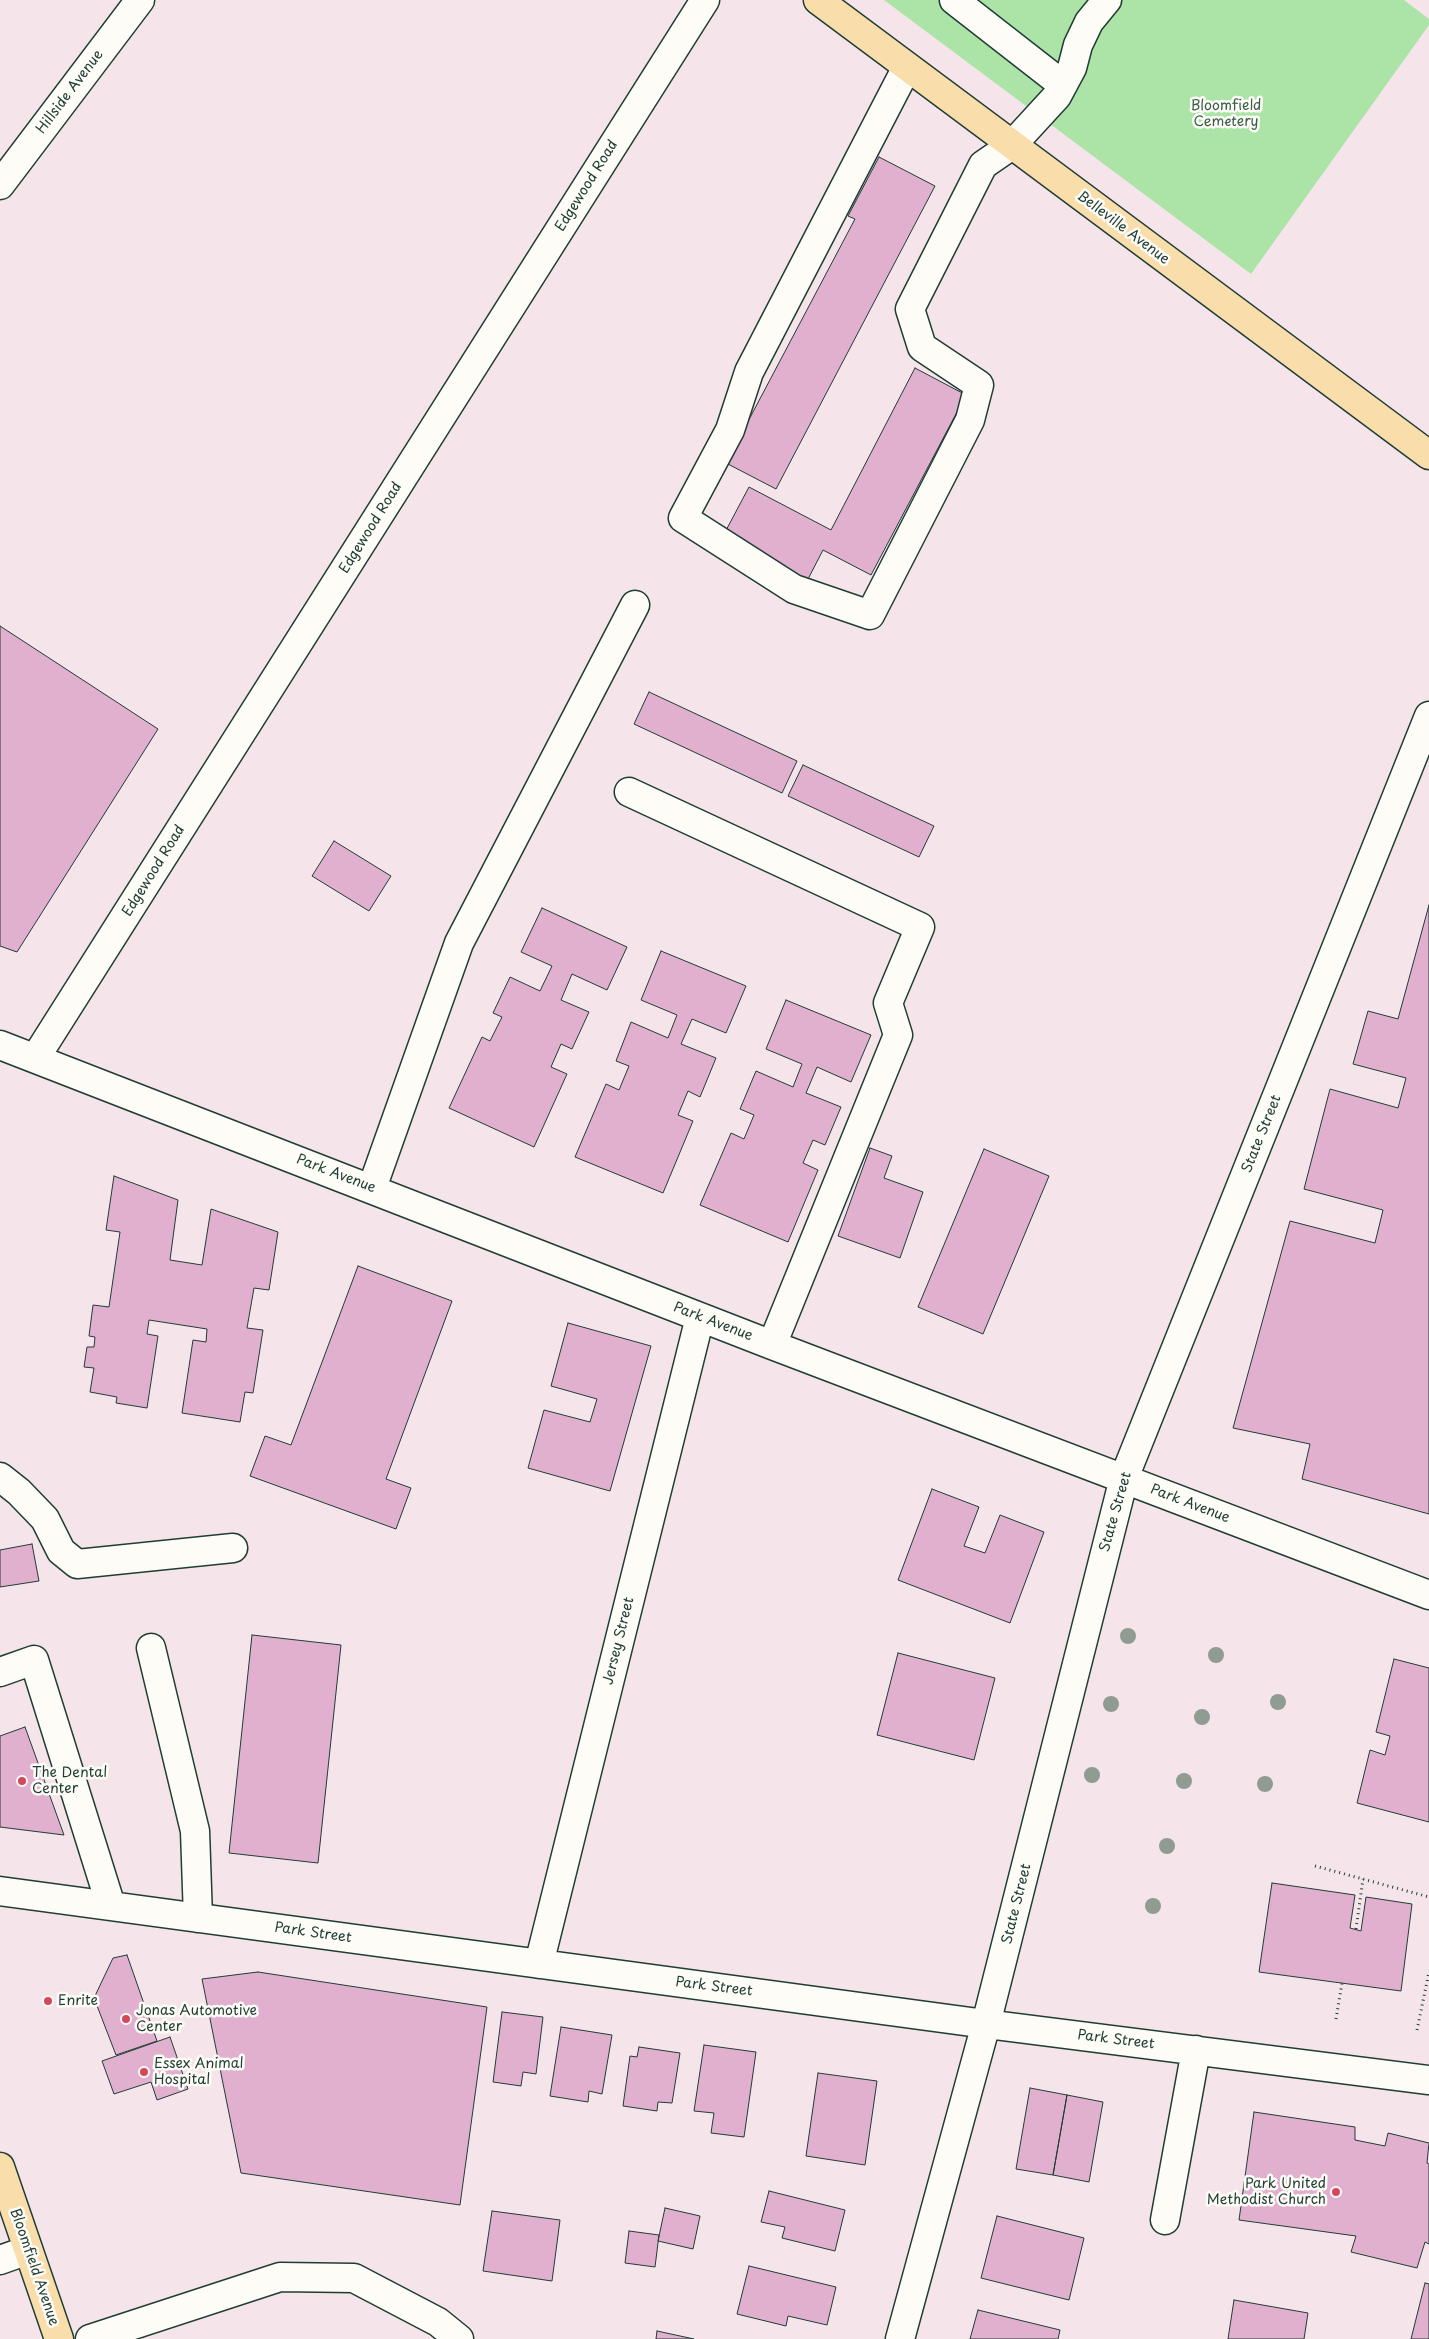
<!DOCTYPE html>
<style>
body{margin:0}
canvas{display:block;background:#f5e5eb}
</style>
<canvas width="1429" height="2339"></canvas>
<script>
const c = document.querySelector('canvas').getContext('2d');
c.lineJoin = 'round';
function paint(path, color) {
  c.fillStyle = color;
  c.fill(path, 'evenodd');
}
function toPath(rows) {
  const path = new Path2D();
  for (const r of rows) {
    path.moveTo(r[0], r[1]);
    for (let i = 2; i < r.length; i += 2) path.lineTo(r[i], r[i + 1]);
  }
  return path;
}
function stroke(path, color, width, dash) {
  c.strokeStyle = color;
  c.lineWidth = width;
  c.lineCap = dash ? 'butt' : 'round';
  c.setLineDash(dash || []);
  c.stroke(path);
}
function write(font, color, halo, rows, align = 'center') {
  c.font = font + ' "Playpen Sans",sans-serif';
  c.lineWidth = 5;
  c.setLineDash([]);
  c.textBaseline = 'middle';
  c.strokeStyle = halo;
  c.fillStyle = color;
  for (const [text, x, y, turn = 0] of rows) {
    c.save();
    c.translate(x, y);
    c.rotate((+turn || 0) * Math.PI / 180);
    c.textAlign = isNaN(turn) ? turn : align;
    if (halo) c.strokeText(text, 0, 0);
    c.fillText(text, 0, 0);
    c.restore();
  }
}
const green = toPath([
 [884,0,1404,0,1429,19,1429,25,1251,274]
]);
const building = toPath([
 [879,157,935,186,776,489,726,463,855,219,848,216,879,157],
 [915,368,966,395,871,575,823,550,807,581,723,536,749,487,831,530,915,368],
 [0,626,158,729,17,952,0,946,0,626],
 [649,692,797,761,782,793,634,724,649,692],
 [803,765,934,826,919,857,788,796,803,765],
 [334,841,391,876,369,911,312,876,334,841],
 [1429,905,1429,1514,1302,1479,1310,1444,1233,1428,1290,1221,1375,1243,1383,1210,1304,1189,1330,1089,1398,1108,1406,1078,1353,1064,1368,1011,1398,1019,1429,905],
 [542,908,627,947,607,990,572,974,561,1000,589,1012,572,1049,561,1044,551,1067,567,1074,534,1147,449,1108,482,1037,490,1041,502,1017,493,1013,510,977,540,991,552,966,521,952,542,908],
 [661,951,746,986,726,1033,692,1019,681,1044,716,1058,700,1097,688,1091,678,1115,693,1121,663,1193,575,1157,606,1084,619,1090,629,1066,616,1061,631,1022,668,1038,677,1015,641,1000,661,951],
 [786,1000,871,1035,851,1082,817,1067,806,1093,841,1107,825,1145,813,1140,803,1163,818,1170,788,1242,700,1205,731,1133,744,1139,754,1115,740,1109,756,1071,793,1087,802,1064,766,1049,786,1000],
 [870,1148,892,1156,884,1178,923,1192,900,1258,838,1236,870,1148],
 [984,1149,1049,1176,983,1334,918,1307,984,1149],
 [114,1176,178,1200,170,1260,202,1265,211,1209,278,1232,269,1290,254,1288,247,1328,263,1330,253,1393,245,1392,240,1422,182,1413,193,1340,206,1342,207,1329,149,1320,147,1334,158,1336,147,1408,116,1403,117,1397,90,1392,94,1368,84,1367,87,1347,94,1347,95,1337,89,1336,93,1305,109,1307,120,1232,106,1230,114,1176],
 [358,1266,452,1301,386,1479,411,1488,396,1529,250,1476,265,1436,291,1445,358,1266],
 [568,1323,651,1346,610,1491,528,1468,544,1410,590,1422,597,1399,551,1386,568,1323],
 [932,1489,979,1507,964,1546,985,1553,1000,1515,1044,1532,1010,1623,898,1580,932,1489],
 [32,1544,39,1581,0,1587,0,1550,32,1544],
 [252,1635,341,1645,318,1863,229,1853,252,1635],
 [898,1653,995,1678,974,1760,877,1735,898,1653],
 [1394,1659,1429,1668,1429,1822,1357,1803,1370,1750,1385,1755,1390,1736,1376,1732,1394,1659],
 [25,1727,64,1835,0,1827,0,1736,25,1727],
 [1272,1883,1355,1895,1350,1928,1361,1931,1366,1897,1412,1904,1401,1991,1259,1972,1272,1883],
 [127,1955,157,2041,116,2055,94,1998,113,1958,127,1955],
 [258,1972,487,2007,460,2205,241,2173,202,1979,258,1972],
 [502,2012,543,2017,536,2074,523,2072,521,2086,493,2082,502,2012],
 [561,2027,612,2035,602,2094,589,2091,588,2102,550,2096,561,2027],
 [170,2037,188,2089,157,2100,151,2082,114,2094,102,2061,170,2037],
 [704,2045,756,2052,744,2137,711,2133,714,2113,694,2111,704,2045],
 [639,2047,680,2053,672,2103,658,2102,657,2111,623,2106,630,2056,637,2057,639,2047],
 [818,2073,877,2081,865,2165,806,2156,818,2073],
 [1030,2088,1067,2095,1053,2175,1016,2169,1030,2088],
 [1067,2095,1103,2102,1089,2182,1053,2175,1067,2095],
 [1254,2112,1355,2127,1355,2140,1385,2146,1388,2133,1429,2143,1427,2163,1429,2164,1429,2244,1425,2242,1417,2268,1351,2252,1356,2236,1239,2220,1254,2112],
 [769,2191,845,2210,835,2251,782,2238,785,2227,761,2222,769,2191],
 [665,2208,700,2216,693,2249,658,2241,665,2208],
 [492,2211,560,2220,552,2281,483,2271,492,2211],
 [997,2216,1084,2238,1069,2300,981,2278,997,2216],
 [629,2231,659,2235,655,2267,625,2263,629,2231],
 [749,2266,836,2287,827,2325,788,2316,786,2326,737,2314,749,2266],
 [1425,2283,1429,2284,1429,2339,1411,2339,1425,2283],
 [1234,2300,1308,2313,1304,2339,1228,2339,1234,2300],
 [978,2310,1060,2330,1058,2339,970,2339,978,2310],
 [657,2331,694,2339,656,2339,657,2331]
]);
const path = toPath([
 [1315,1866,1429,1897],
 [1356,1929,1363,1879],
 [1336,2019,1342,1983],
 [1417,2030,1429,1972]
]);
const minor = toPath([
 [954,0,1063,85],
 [907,67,749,372,730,430,683,518,794,589,870,615,970,420,979,385,922,347,910,309,983,165,1012,145,1057,96,1072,68,1078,45,1089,22,1107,0],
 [0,185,140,0],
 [629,792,920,927,888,1003,898,1035,772,1345],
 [0,1045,772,1345,1429,1595],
 [36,1057,705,0],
 [372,1188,459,943,635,605],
 [0,1477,19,1492,45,1519,61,1551,77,1564,233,1548],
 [151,1648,195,1831,198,1918],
 [0,1672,34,1660,111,1906],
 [0,1891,986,2024,1429,2080],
 [539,1964,700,1317],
 [1165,2220,1196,2050],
 [0,2260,28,2250],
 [90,2339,280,2277,354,2278,438,2322,459,2339],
 [900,2339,986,2024,1124,1478,1429,716]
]);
const major = toPath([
 [818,0,1429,455],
 [0,2167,59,2339]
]);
const trees = [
 [1128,1636],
 [1216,1655],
 [1278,1702],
 [1111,1704],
 [1202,1717],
 [1092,1775],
 [1184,1781],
 [1265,1784],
 [1167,1846],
 [1153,1906]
];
const markers = [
 [22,1781,5,"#d1495b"],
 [48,2001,5,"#d1495b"],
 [126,2019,5,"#d1495b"],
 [144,2072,5,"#d1495b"],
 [1336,2192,5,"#d1495b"]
];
const streetNames = [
 ["Hillside Avenue",70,92,-53],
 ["Edgewood Road",587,186,-58],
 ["Belleville Avenue",1123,228,37],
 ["Edgewood Road",371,528,-58],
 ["Edgewood Road",154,871,-58],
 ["State Street",1262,1134,-68],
 ["Park Avenue",336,1174,21],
 ["Park Avenue",713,1322,21],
 ["Park Avenue",1190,1504,21],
 ["State Street",1116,1512,-74],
 ["Jersey Street",619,1641,-76],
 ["State Street",1017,1904,-76],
 ["Park Street",313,1933,8],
 ["Park Street",714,1987,7],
 ["Park Street",1116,2040,7],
 ["Bloomfield Avenue",34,2267,71]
];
const parkNames = [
 ["Bloomfield",1226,106],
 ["Cemetery",1226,122]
];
const poiNames = [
 ["The Dental",32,1773],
 ["Center",32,1789],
 ["Enrite",58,2001],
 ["Jonas Automotive",136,2011],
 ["Center",136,2027],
 ["Essex Animal",154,2064],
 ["Hospital",154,2080],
 ["Park United",1326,2184,"right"],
 ["Methodist Church",1326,2200,"right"]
];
paint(green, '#ace4a8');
paint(building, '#e1b0cf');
stroke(building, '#1f3d34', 1);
stroke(minor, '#1f3d34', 31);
stroke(major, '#1f3d34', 31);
stroke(path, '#1f3d34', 3, [1, 4]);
stroke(minor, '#fdfcf7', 28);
stroke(major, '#f9deab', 28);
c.fillStyle = '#8f9b93';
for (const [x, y] of trees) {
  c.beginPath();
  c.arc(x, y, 8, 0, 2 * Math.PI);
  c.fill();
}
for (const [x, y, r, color] of markers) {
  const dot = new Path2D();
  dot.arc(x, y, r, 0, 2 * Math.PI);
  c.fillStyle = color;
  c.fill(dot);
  stroke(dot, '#fdfcf7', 2);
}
write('14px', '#1f3d34', '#fdfcf7', streetNames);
write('14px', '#3b5e4b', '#fdfcf7', parkNames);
write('14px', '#1f3d34', '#fdfcf7', poiNames, 'left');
</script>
